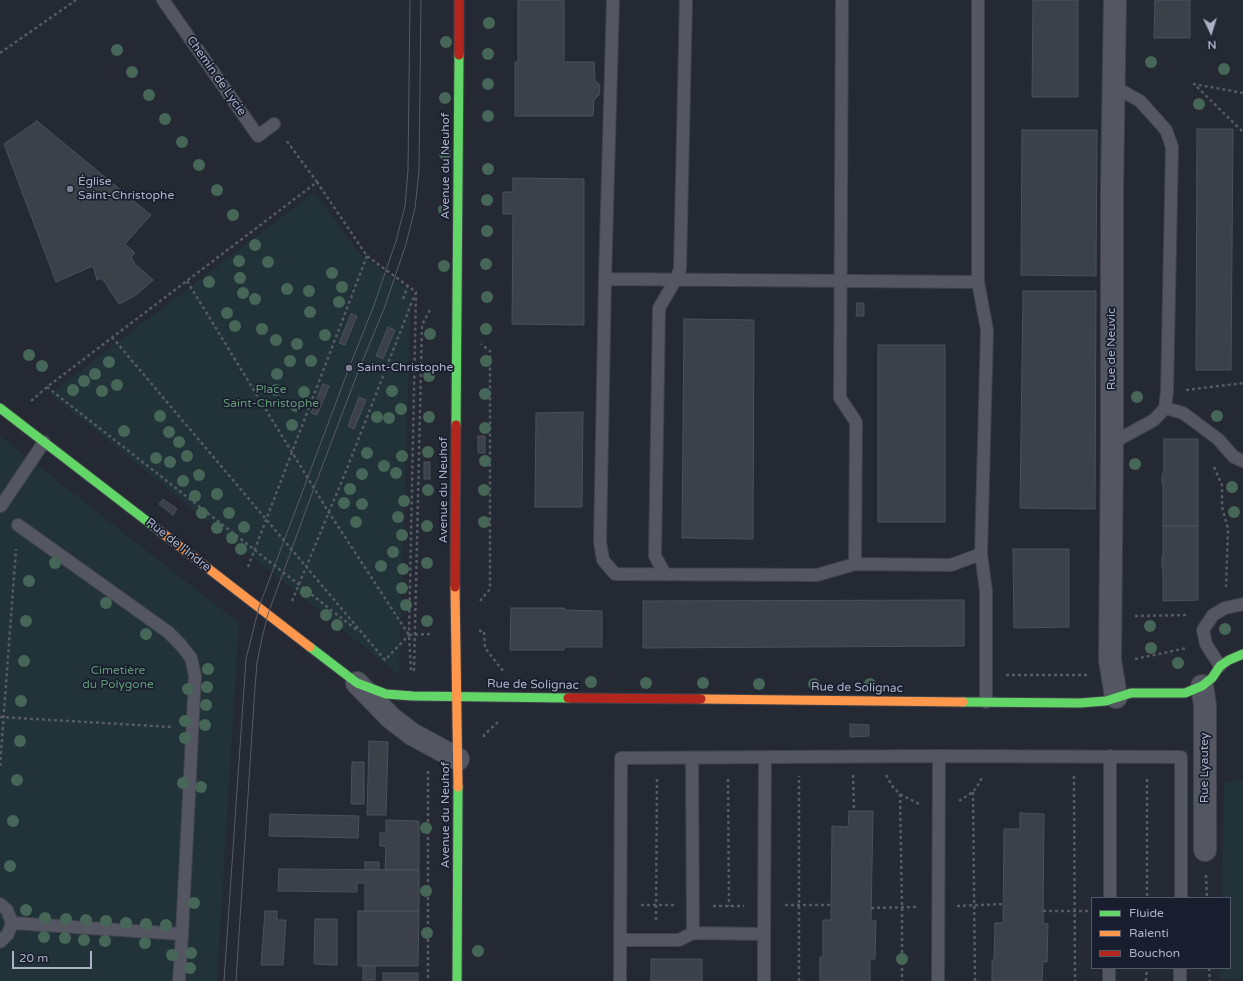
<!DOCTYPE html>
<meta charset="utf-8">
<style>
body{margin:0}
#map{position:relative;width:1243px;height:981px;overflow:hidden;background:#242933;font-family:"Varela Round",sans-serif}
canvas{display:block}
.legend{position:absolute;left:1091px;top:897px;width:140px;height:72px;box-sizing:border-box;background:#181e2d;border:1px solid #53596a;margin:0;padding:5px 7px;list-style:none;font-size:12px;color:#acb2c6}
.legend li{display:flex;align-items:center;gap:8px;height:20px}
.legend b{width:20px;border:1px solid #53596a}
.north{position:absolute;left:1191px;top:12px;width:40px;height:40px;-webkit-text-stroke:3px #181e2d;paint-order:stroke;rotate:176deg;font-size:11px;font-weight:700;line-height:16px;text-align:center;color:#acb2c6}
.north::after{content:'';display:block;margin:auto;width:14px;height:18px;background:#acb2c6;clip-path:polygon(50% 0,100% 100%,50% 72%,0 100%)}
.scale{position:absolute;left:12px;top:951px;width:80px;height:18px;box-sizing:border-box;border:2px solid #acb2c6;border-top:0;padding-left:5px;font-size:12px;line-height:14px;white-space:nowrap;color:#acb2c6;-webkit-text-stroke:3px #181e2d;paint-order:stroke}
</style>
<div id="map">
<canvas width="1243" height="981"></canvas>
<ul class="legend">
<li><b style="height:5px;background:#63d668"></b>Fluide</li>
<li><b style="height:5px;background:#ff974d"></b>Ralenti</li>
<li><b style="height:5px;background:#b3261e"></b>Bouchon</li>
</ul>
<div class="north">N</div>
<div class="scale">20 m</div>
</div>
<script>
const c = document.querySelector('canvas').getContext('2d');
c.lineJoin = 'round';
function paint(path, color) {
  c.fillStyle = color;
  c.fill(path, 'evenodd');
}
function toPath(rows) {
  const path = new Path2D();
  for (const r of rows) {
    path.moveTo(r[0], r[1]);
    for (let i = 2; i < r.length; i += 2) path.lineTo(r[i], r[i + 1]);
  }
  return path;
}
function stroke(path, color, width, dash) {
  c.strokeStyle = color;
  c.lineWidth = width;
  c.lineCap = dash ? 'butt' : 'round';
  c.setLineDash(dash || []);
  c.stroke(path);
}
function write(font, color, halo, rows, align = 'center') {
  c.font = font + ' "Varela Round",sans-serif';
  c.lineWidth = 3.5;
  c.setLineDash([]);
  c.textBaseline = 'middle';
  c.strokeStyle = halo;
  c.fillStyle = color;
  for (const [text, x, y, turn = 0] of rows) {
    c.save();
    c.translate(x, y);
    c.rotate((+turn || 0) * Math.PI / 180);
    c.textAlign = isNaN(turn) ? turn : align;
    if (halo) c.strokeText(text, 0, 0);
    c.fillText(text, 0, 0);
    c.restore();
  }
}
const green = toPath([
 [314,192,359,253,411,292,399,675,50,394],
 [0,436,239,623,217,981,0,981],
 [1243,780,1243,978,1220,980,1220,968,1230,968,1230,898,1222,898,1224,782]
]);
const building = toPath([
 [518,0,564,0,564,62,594,62,595,81,599,84,600,88,599,95,594,100,593,116,515,116,515,62,518,62,518,0],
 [1033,0,1078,0,1078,97,1032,97,1033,0],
 [1155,0,1190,0,1190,38,1154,38,1155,0],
 [37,121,151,215,125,244,135,253,131,257,135,264,153,280,136,295,127,300,119,304,102,278,97,280,93,266,56,282,4,144,37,121],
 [1197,129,1233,129,1231,370,1196,370,1197,129],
 [1022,130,1097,130,1096,276,1021,275,1022,130],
 [513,178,584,179,584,325,512,324,513,214,503,214,503,192,513,192,513,178],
 [1023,291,1096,291,1095,509,1020,508,1023,291],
 [857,303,864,303,864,316,856,316,857,303],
 [351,314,357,316,345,345,339,343,351,314],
 [684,319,754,320,753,539,682,538,684,319],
 [388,327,395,330,383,359,376,356,388,327],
 [878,345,945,345,945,522,878,522,878,345],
 [323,384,329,386,317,415,311,413,323,384],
 [359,397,366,400,354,429,348,426,359,397],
 [583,412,582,507,535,507,536,413,583,412],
 [478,436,485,436,485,453,478,453,478,436],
 [1164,439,1198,439,1198,526,1163,526,1163,484,1162,483,1162,478,1163,472,1164,471,1164,439],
 [424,462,430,462,430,479,424,479,424,462],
 [163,499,177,509,173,515,159,504,163,499],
 [1163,526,1198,526,1198,600,1163,601,1163,569,1162,568,1162,557,1163,556,1163,526],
 [1013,549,1069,549,1069,627,1014,628,1013,549],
 [964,600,964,646,643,648,643,601,964,600],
 [511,608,565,608,564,610,602,611,602,647,564,647,564,650,510,650,511,608],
 [850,724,869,725,869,736,850,737,850,724],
 [369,741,388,742,386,815,367,815,369,741],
 [352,762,364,762,364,804,351,804,352,762],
 [849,811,873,811,871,921,876,921,875,959,870,959,870,981,820,981,820,957,823,957,823,920,831,920,832,826,848,827,849,811],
 [1020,813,1044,814,1043,923,1048,924,1047,962,1043,961,1042,981,992,981,992,960,994,960,995,923,1003,923,1004,829,1020,829,1020,813],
 [270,814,359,816,358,838,269,836,270,814],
 [386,820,419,821,419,870,385,870,386,846,380,846,380,833,386,833,386,820],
 [365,862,379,862,379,870,365,870,365,862],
 [279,869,419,870,419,911,365,911,365,883,357,883,357,892,278,891,279,869],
 [265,911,277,911,277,920,286,920,283,965,261,965,265,911],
 [358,911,419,911,418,966,358,966,358,911],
 [315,919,337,919,337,965,314,964,315,919],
 [651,959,702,959,702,981,651,981,651,959],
 [363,966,375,966,375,980,363,980,363,966],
 [383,973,418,973,418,981,383,981,383,973]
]);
const path = toPath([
 [0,53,76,0],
 [1243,93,1194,84,1243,132],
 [187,281,328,511,409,635,411,672],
 [403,299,408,285],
 [112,337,385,660,409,635,416,292,367,256,317,182],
 [47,387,358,631],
 [1186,390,1243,383],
 [31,401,47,387,317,182,286,140],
 [1214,467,1222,485,1222,507,1228,529,1226,587],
 [248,567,367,256],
 [292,601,346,471,415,294],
 [480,601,490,589,490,351,481,344],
 [1135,616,1188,615],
 [479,631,484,631,485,648,504,672],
 [409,635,430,634],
 [1135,659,1187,648],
 [414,671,422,325,431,308],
 [1006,675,1087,675],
 [0,717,172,727],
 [484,737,484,735,498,722],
 [0,766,16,549],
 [428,771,428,981],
 [853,775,854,811],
 [886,775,893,787,900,794,919,804],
 [1074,776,1075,981],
 [728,779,729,906],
 [1147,779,1147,898],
 [973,792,975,981],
 [900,794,902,907,902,981],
 [959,801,973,792,980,782,982,777],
 [1206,875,1207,898],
 [641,905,674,905],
 [785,905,831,905],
 [713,906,744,906],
 [957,906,1002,904],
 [871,908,918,907],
 [1043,911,1092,911],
 [656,920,657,778],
 [1209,968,1210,981],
 [799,981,799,776],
 [1146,981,1147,968]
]);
const lane = toPath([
 [163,0,258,136,274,124],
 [613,0,605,279,600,542,603,560,615,574,817,575,855,564,951,565,981,554],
 [842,0,840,398,856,422,855,564],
 [978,0,978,282,987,330,981,554,986,591,986,702],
 [605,279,978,282],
 [1165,408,1183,413,1218,439,1234,457,1243,461],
 [1112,443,1154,420,1165,408,1167,392,1172,147,1166,130,1140,101,1113,86],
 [0,505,1,506,44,442],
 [665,574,655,556,659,308,676,279,680,269,686,0],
 [1220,666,1206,644,1203,630,1213,615,1225,608,1243,604],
 [692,758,693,933,764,934,765,758],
 [1110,898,1110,756],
 [0,904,7,910,12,923,8,934,0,942],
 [12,923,182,934,195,676,191,658,180,644,168,632,18,525],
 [764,934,764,981],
 [621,940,679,940,693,933],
 [179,981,182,934],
 [620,981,621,758,939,756,1181,757,1181,898],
 [938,981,939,756],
 [1109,981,1109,968],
 [1180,981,1180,968]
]);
const street = toPath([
 [1115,0,1112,188,1112,443,1110,660,1116,697],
 [357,683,391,718,412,734,458,759],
 [1202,686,1205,705,1205,850]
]);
const fast = toPath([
 [0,408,161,532],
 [456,425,459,55],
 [310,647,357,683,386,694,413,696,568,698],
 [963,702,1080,703,1106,701,1131,693,1185,693,1202,686,1212,678,1220,666,1229,660,1243,654],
 [457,981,458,787]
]);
const slow = toPath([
 [161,532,310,647],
 [455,587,458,787],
 [701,699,963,702]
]);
const jam = toPath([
 [459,55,459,0],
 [455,587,456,425],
 [568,698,701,699]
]);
const tram = toPath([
 [224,981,246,659,259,607,349,368,374,305,396,241,405,206,408,170,410,0],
 [236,981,255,687,257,663,262,638,268,614,314,488,358,372,384,309,406,244,415,208,419,171,421,0]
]);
const trees = [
 [489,23],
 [446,42],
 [117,50],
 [488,54],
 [1151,62],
 [1224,69],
 [132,72],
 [488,84],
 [149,95],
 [445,98],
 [1199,104],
 [488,116],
 [165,119],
 [182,142],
 [445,154],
 [199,165],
 [488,169],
 [217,190],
 [487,200],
 [444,210],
 [233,215],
 [487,231],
 [255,245],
 [239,261],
 [268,262],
 [486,264],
 [444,266],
 [332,273],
 [240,278],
 [209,282],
 [342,287],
 [287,289],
 [309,291],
 [243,293],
 [487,297],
 [255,299],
 [339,302],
 [310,312],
 [227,313],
 [235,326],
 [262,329],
 [486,329],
 [430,334],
 [325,335],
 [276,340],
 [297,344],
 [29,355],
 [290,361],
 [311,361],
 [486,361],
 [109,362],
 [42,366],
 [95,374],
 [277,374],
 [429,376],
 [84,381],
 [117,385],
 [73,390],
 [276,390],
 [102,391],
 [392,391],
 [304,392],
 [485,394],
 [1137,397],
 [296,406],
 [401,409],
 [160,416],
 [1217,416],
 [377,417],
 [429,417],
 [389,418],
 [292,425],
 [485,428],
 [124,431],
 [169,432],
 [179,442],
 [428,452],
 [367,453],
 [187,456],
 [402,456],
 [156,458],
 [485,461],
 [170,462],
 [1135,464],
 [384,466],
 [396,473],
 [362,474],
 [199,475],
 [183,481],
 [1232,487],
 [350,489],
 [428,490],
 [484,490],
 [217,494],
 [195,496],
 [404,501],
 [344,503],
 [362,504],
 [1234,512],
 [202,513],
 [229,513],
 [398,517],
 [356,522],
 [484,522],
 [427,526],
 [244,527],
 [217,528],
 [402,535],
 [232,538],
 [241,549],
 [393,552],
 [55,563],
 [427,563],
 [381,566],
 [403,569],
 [29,581],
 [402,588],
 [306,592],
 [106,603],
 [406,605],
 [326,615],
 [26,621],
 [427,621],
 [337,625],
 [1150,626],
 [1225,629],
 [146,634],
 [1151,648],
 [24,661],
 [1178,663],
 [208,669],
 [591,682],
 [646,683],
 [703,683],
 [759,684],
 [814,684],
 [870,684],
 [207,687],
 [188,689],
 [21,701],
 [206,705],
 [185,721],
 [205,725],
 [185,738],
 [20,741],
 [17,780],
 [183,783],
 [201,787],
 [13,821],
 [426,828],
 [10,866],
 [426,891],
 [194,903],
 [26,910],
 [45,918],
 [66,919],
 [86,920],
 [106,921],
 [126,923],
 [146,924],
 [166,925],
 [427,933],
 [44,937],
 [65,938],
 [84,940],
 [105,941],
 [145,943],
 [478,951],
 [191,953],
 [172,955],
 [902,959],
 [190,968]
];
const markers = [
 [70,189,4,"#7c8293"],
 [349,368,4,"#7c8293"]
];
const streetNames = [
 ["Chemin de Lycie",216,76,55],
 ["Avenue du Neuhof",446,166,-90],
 ["Rue de Neuvic",1112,349,-90],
 ["Avenue du Neuhof",444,490,-90],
 ["Rue de l'Indre",178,545,38],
 ["Rue de Solignac",533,685,1],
 ["Rue de Solignac",857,688,1],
 ["Rue Lyautey",1205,768,-90],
 ["Avenue du Neuhof",446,815,-90]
];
const poiNames = [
 ["Église",78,182],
 ["Saint-Christophe",78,196],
 ["Saint-Christophe",357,368]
];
const parkNames = [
 ["Place",271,390],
 ["Saint-Christophe",271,404],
 ["Cimetière",118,671],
 ["du Polygone",118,685]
];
paint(green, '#213239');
paint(building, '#3c4049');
stroke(building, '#4b505c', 1);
stroke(lane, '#40434b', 14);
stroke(street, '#40434b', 24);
stroke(fast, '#40434b', 11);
stroke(slow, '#40434b', 11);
stroke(jam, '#40434b', 11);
stroke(path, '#565a64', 2.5, [3, 3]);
stroke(lane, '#545762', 12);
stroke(street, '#545762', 22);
stroke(fast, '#63d668', 9);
stroke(slow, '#ff974d', 9);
stroke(jam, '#b3261e', 9);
stroke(tram, '#575b64', 1);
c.fillStyle = '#466658';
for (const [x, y] of trees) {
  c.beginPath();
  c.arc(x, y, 6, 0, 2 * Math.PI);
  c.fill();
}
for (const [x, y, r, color] of markers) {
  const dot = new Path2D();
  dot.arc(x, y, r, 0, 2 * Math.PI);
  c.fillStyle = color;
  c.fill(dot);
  stroke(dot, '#181e2d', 1.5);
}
write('12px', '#acb2c6', '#181e2d', streetNames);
write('12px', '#acb2c6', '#181e2d', poiNames, 'left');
write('12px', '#629876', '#181e2d', parkNames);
</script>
